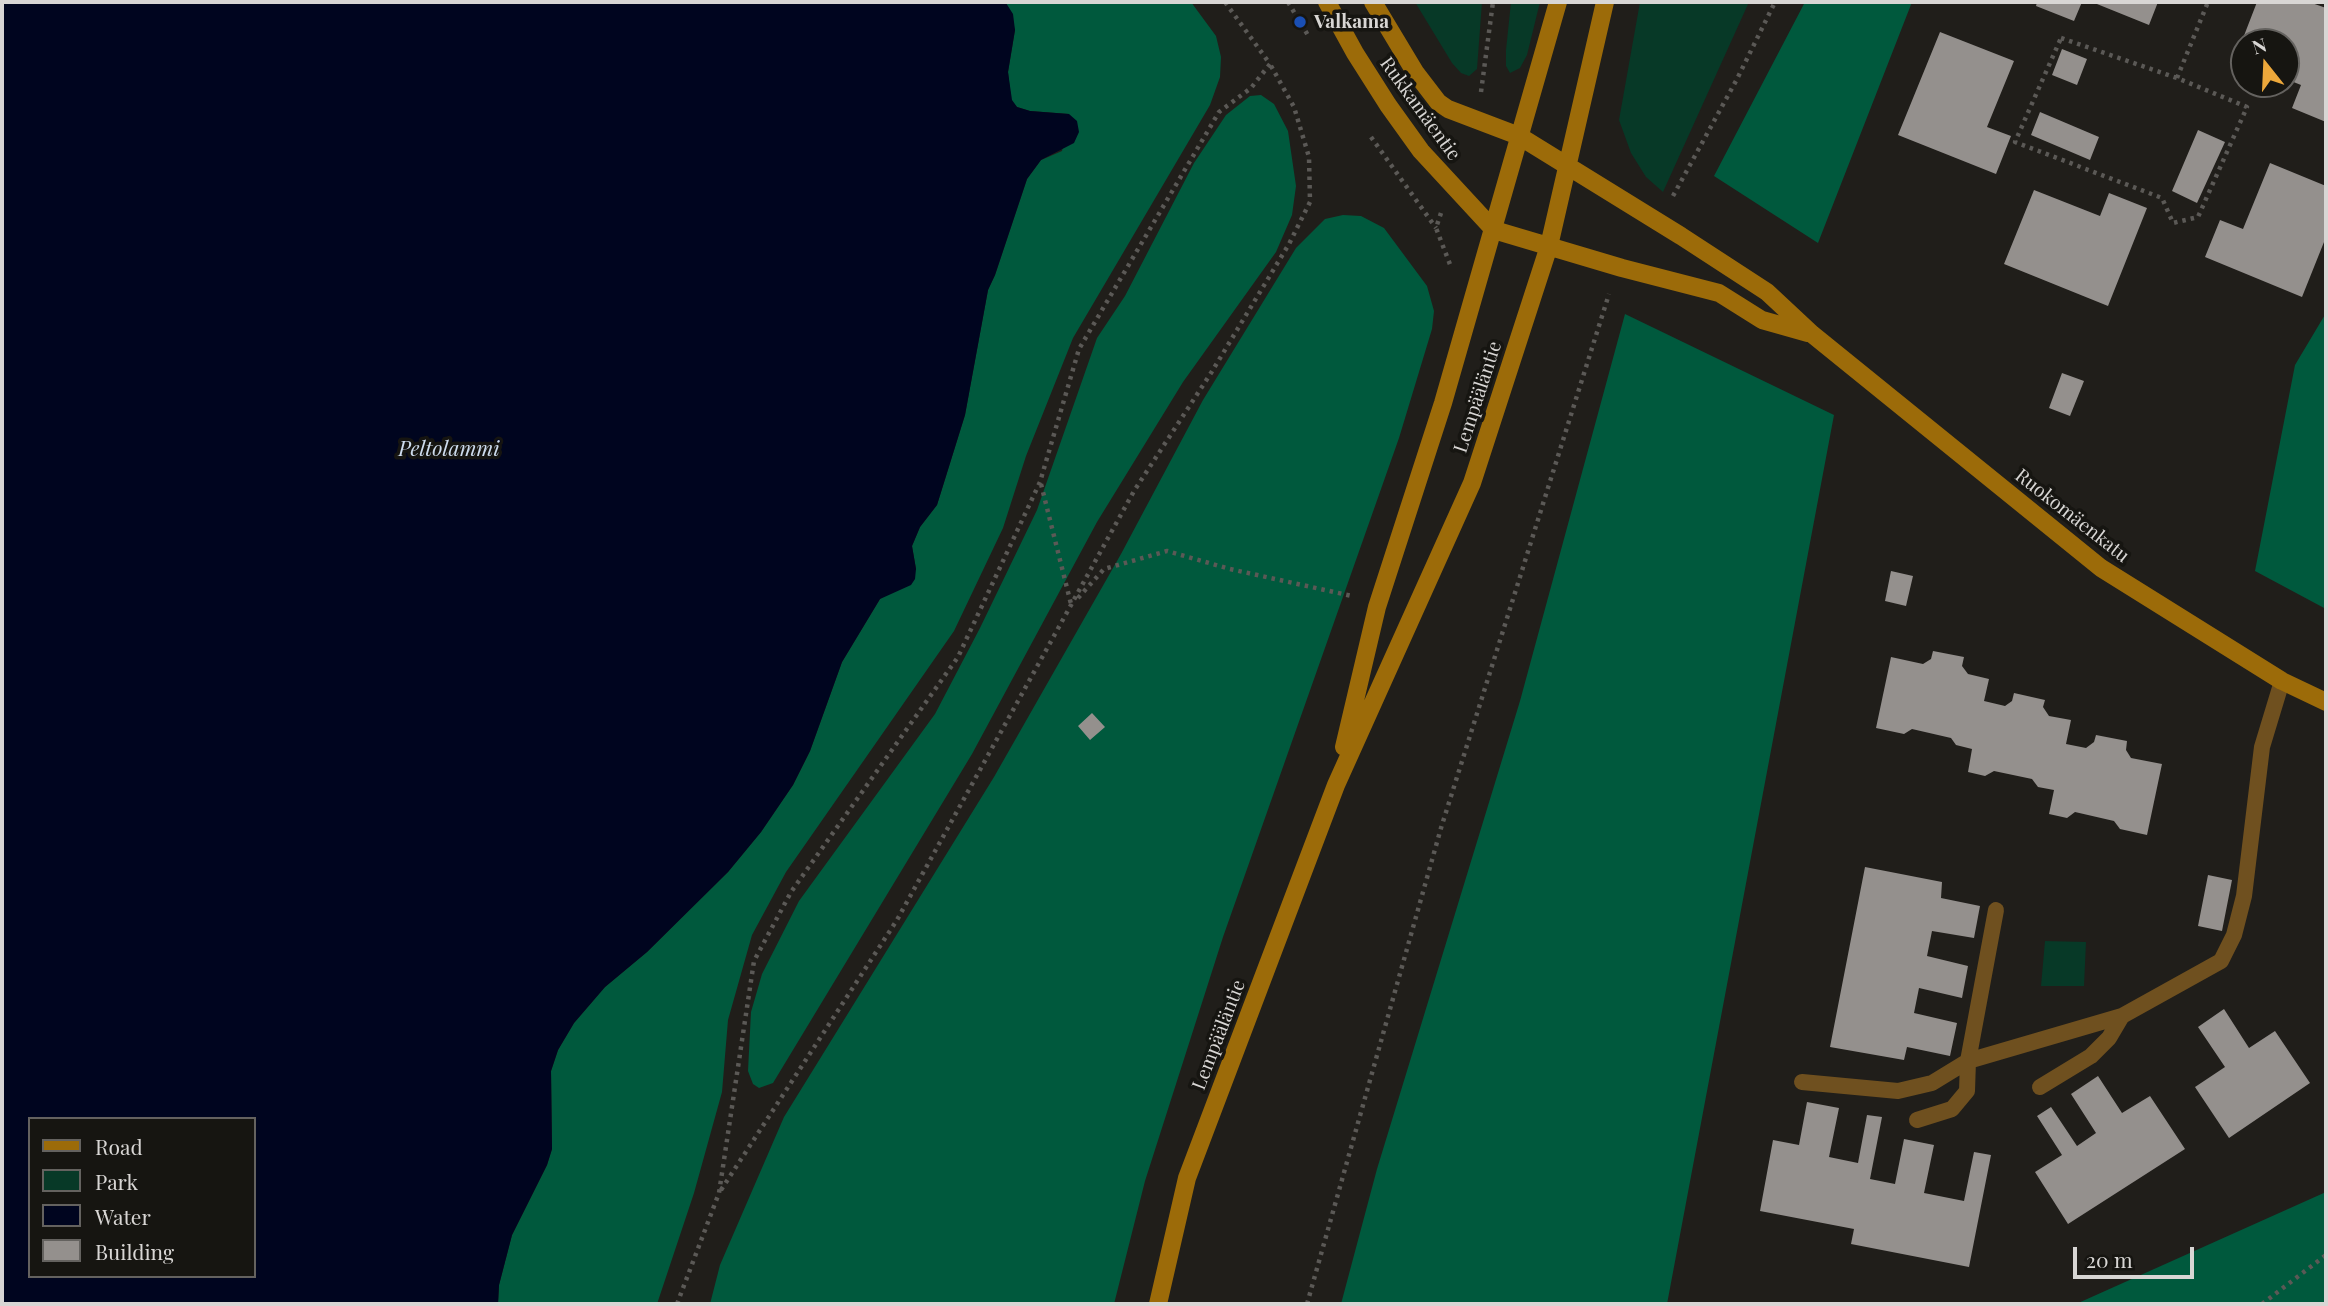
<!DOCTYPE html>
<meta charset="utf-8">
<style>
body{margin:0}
#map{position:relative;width:2328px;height:1306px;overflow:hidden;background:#201e1a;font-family:"Playfair Display",serif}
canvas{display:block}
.frame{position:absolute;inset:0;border:4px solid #d8d6d4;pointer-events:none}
.legend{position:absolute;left:28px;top:1117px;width:228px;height:161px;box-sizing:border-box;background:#161511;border:2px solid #64625f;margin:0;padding:9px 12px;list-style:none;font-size:21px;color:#d8d6d4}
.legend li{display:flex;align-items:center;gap:14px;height:35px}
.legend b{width:35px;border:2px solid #64625f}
.north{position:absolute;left:2230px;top:28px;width:70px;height:70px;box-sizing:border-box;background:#161511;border:2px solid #64625f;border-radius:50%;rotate:342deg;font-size:19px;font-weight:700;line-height:28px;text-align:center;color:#d8d6d4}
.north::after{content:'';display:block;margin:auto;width:24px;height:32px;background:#eda83b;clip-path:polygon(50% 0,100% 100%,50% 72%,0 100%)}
.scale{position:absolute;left:2073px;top:1247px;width:121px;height:32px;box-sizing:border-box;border:4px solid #d8d6d4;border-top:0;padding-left:9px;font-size:21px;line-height:24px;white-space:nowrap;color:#d8d6d4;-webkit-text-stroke:5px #161511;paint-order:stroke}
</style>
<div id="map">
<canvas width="2328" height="1306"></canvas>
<div class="frame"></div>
<ul class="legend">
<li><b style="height:9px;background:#9c6b09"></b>Road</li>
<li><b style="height:19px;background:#073927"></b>Park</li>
<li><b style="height:19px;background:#00051f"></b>Water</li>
<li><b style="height:19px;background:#94908d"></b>Building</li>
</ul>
<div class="north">N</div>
<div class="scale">20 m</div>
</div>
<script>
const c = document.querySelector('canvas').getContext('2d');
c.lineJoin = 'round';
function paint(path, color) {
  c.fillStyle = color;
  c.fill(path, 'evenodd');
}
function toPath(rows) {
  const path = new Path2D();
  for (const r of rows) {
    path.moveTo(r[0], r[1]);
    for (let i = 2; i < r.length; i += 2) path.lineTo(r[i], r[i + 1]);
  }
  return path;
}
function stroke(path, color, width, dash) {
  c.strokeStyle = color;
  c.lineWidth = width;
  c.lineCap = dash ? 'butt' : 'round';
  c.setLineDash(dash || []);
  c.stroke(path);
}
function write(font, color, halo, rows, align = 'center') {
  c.font = font + ' "Playfair Display",serif';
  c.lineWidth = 7;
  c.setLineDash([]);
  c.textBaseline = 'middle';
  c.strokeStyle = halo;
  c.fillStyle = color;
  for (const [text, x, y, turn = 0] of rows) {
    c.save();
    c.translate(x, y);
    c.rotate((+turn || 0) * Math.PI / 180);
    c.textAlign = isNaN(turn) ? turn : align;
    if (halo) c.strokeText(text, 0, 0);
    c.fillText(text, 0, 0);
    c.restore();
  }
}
const green = toPath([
 [1415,2,1482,2,1477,69,1469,76,1461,73,1452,63],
 [1511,2,1540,2,1527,55,1520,68,1510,73,1506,66,1506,50],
 [1640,2,1749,2,1663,192,1646,177,1631,153,1619,120],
 [2045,941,2086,942,2084,986,2041,986]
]);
const forest = toPath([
 [1002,2,1191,2,1216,36,1221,57,1220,77,1210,105,1073,338,1026,456,1003,528,954,631,786,872,752,935,728,1020,722,1092,694,1193,657,1304,498,1304,499,1285,512,1235,547,1165,552,1149,551,1071,558,1050,574,1023,605,987,647,952,728,872,761,832,793,785,810,751,842,662,880,599,916,569,912,546,920,527,937,505,965,415,988,290,995,275,1027,179,1041,160,1062,151,1069,114,1030,111,1017,107,1011,100,1008,72,1015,30,1006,3],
 [1805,2,1912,2,1818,243,1714,176],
 [1261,95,1274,104,1288,131,1296,186,1292,215,1276,252,1183,382,1097,522,972,754,773,1083,759,1088,753,1084,748,1071,751,1012,762,974,799,901,935,714,980,628,1037,510,1097,338,1125,296,1194,163,1226,115,1250,96],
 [1343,215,1361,216,1384,228,1427,286,1434,311,1432,329,1399,438,1223,937,1145,1181,1114,1304,710,1304,720,1265,784,1117,994,777,1121,554,1203,400,1296,248,1325,219],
 [2326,313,2326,609,2255,571,2295,365],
 [1625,314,1834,415,1667,1304,1341,1304,1377,1169,1520,701],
 [2326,1192,2326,1304,2076,1304]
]);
const water = toPath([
 [2,2,1002,2,1006,3,1013,14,1015,30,1008,72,1012,100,1017,107,1030,111,1069,114,1077,121,1079,132,1074,143,1041,160,1027,179,995,275,988,290,965,415,937,505,920,527,912,546,916,569,915,579,911,585,880,599,842,662,810,751,793,785,761,832,728,872,647,952,605,987,574,1023,558,1050,551,1071,552,1149,547,1165,512,1235,499,1285,498,1304,2,1304],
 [30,1119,254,1119,254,1276,30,1276]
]);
const building = toPath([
 [2037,2,2082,2,2074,21,2036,6],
 [2092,2,2158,2,2149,25],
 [2257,2,2309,2,2326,8,2326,122,2292,108,2301,85,2286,79,2286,42,2244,42,2244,62,2235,59],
 [1940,32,2014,61,1987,127,2011,136,1996,174,1898,135],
 [2062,49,2087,59,2077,85,2052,75],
 [2040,112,2099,137,2090,160,2031,135],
 [2198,130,2225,142,2197,203,2172,191],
 [2270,163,2326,186,2326,237,2302,297,2205,257,2220,220,2243,229],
 [2034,190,2100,216,2109,193,2147,208,2108,306,2004,264],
 [2062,373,2084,381,2070,416,2049,408],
 [1891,571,1913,576,1906,606,1885,601],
 [1933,651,1964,657,1962,666,1968,674,1989,679,1984,701,2005,706,2012,701,2014,693,2045,700,2043,707,2049,716,2071,720,2066,744,2086,748,2094,742,2096,735,2127,741,2126,750,2131,758,2162,764,2147,835,2120,829,2114,821,2075,812,2067,818,2049,814,2054,790,2038,787,2032,779,1994,771,1985,776,1968,772,1972,749,1956,745,1951,738,1912,729,1904,734,1876,728,1891,657,1923,664,1931,659],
 [1092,713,1105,727,1090,740,1078,726],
 [1865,867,1942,882,1941,898,1980,906,1974,938,1932,931,1927,956,1968,966,1962,998,1919,988,1914,1013,1957,1023,1950,1056,1907,1047,1904,1060,1830,1047],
 [2208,875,2232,880,2222,931,2198,926],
 [2224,1009,2249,1048,2275,1031,2310,1083,2229,1138,2195,1087,2225,1067,2198,1027],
 [2098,1076,2122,1113,2150,1096,2185,1149,2068,1224,2035,1172,2062,1155,2037,1116,2051,1107,2077,1146,2096,1133,2071,1094],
 [1807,1102,1839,1108,1829,1157,1858,1163,1867,1115,1882,1117,1870,1179,1895,1184,1904,1139,1934,1145,1924,1193,1964,1201,1974,1152,1991,1155,1969,1267,1851,1244,1854,1229,1760,1211,1773,1140,1799,1145]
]);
const path = toPath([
 [1288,2,1309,37],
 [2061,38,2177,78,2247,107,2198,217,2173,223,2162,198,2015,142,2061,38],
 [2177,78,2208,2],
 [1481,92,1493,2],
 [1371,137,1436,228],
 [1673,196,1737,79,1775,2],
 [1441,213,1436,228,1451,267],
 [1041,484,1071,604],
 [1078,598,1104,569,1167,551,1230,569,1352,596],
 [721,1190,897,920,1134,491,1211,373,1289,244,1310,202,1309,157,1294,107,1270,64],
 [677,1304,719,1193,754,961,791,892,958,657,1040,482,1079,349,1219,112,1251,88,1270,64,1225,2],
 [1307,1304,1441,828,1609,294],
 [2262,1304,2326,1255]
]);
const lane = toPath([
 [1802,1082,1898,1091,1932,1083,1968,1061,2122,1016,2221,961,2234,935,2244,896,2262,747,2282,681],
 [2040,1087,2091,1056,2109,1038,2122,1016],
 [1917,1120,1952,1109,1967,1091,1968,1061,1996,910]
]);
const secondary = toPath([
 [1327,2,1355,53,1388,105,1421,151,1494,230,1622,268,1719,293,1762,320,1808,333],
 [1373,2,1415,72,1438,102,1448,109,1519,136,1681,236,1767,292,1812,334,2101,568,2282,681,2326,702],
 [1344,747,1377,607,1443,403,1558,2],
 [1158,1304,1187,1178,1336,785,1472,483,1549,246,1605,2]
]);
const markers = [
 [1300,22,7,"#1a4fb4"]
];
const poiNames = [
 ["Valkama",1314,22]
];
const streetNames = [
 ["Rukkamäentie",1420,109,54],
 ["Lempääläntie",1478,397,-72],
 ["Ruokomäenkatu",2072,516,38],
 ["Lempääläntie",1219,1035,-69]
];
const waterNames = [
 ["Peltolammi",449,449]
];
paint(green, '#073927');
paint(forest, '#00593d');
paint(water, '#00051f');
paint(building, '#94908d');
stroke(path, '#5b5956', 4.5, [3.5, 5]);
stroke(lane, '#6f501f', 16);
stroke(secondary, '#9c6b09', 18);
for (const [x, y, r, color] of markers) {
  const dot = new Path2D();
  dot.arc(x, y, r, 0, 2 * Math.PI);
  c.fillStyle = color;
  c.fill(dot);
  stroke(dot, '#161511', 2.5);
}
write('bold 19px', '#d8d6d4', '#161511', poiNames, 'left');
write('19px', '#d8d6d4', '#161511', streetNames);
write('italic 21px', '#cedced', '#161511', waterNames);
</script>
